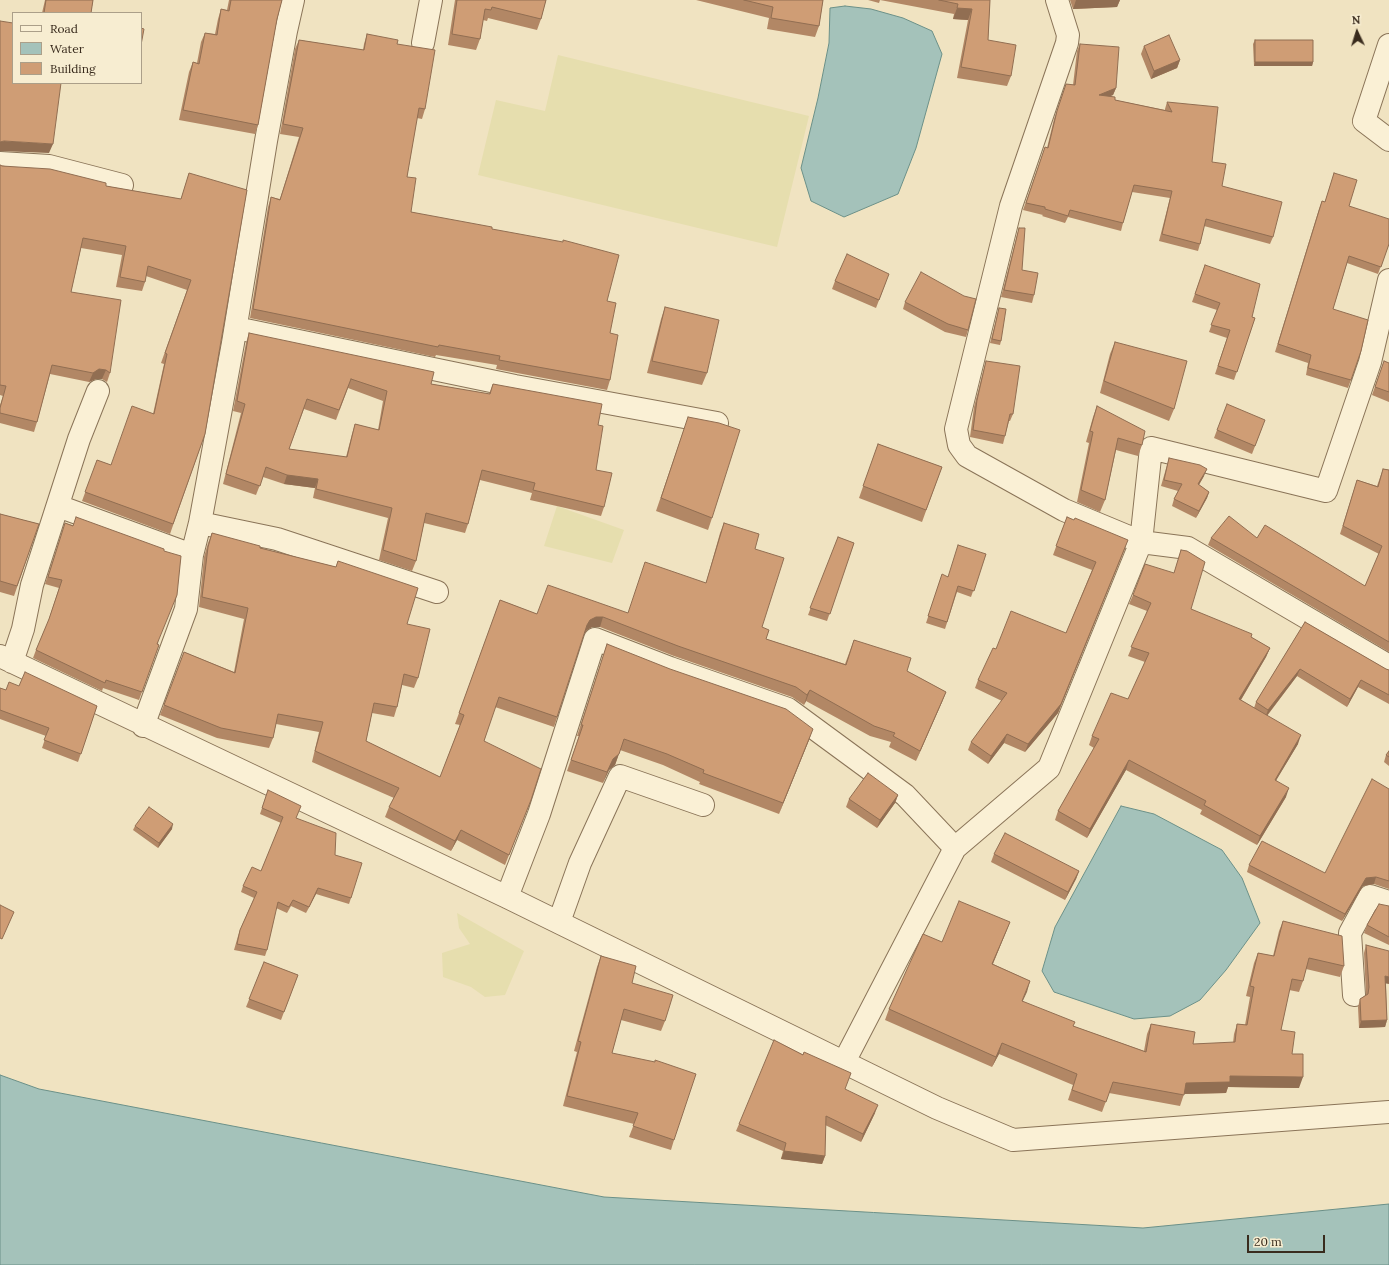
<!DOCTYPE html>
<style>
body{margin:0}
#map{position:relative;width:1389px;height:1265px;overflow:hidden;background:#f0e3c1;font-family:Lora,serif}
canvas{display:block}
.legend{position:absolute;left:12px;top:12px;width:130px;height:72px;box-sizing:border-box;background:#f7edd1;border:1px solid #ab9f89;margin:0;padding:5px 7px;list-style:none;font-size:12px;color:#392b1d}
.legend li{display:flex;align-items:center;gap:8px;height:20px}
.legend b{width:20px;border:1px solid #ab9f89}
.north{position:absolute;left:1337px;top:12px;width:40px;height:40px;-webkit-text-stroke:3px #f7edd1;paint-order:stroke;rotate:356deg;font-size:11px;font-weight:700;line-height:16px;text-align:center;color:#392b1d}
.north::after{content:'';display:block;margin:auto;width:14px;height:18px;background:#392b1d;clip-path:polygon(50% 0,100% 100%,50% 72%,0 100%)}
.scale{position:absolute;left:1247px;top:1235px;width:78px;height:18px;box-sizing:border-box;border:2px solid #392b1d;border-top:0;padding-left:5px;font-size:12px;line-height:14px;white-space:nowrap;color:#392b1d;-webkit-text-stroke:3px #f7edd1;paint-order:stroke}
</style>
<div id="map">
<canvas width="1389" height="1265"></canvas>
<ul class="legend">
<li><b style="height:5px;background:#faf0d5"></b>Road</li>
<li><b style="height:11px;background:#a4c2ba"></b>Water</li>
<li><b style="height:11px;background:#cf9d75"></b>Building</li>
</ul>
<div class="north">N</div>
<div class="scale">20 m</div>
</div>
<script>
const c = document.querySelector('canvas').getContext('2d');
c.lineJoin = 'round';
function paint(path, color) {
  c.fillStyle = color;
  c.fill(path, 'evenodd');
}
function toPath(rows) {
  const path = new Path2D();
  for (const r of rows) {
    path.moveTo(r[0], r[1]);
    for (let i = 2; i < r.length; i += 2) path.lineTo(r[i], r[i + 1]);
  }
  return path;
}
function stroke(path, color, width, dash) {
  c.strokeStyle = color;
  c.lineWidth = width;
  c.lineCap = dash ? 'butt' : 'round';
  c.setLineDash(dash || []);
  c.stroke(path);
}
const farmland = toPath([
 [558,55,809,116,777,247,478,175,496,100,545,111],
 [557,506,624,530,612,563,544,546],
 [457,913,524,951,505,995,485,997,471,987,443,977,442,953,470,944,459,928]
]);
const water = toPath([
 [845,6,871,9,903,18,932,31,942,54,916,148,898,194,844,217,811,201,801,168,818,98,829,43,830,8,845,6],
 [1121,806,1154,814,1222,850,1242,878,1260,923,1226,970,1200,1000,1170,1016,1134,1019,1054,992,1042,971,1055,927,1121,806],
 [0,1075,39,1089,604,1197,1143,1228,1389,1204,1389,1265,0,1265,0,1075]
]);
const street = toPath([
 [1057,0,1068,35,1067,43,1011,206,956,429,959,445,967,456,1064,510,1141,542,1188,548,1389,666],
 [423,43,431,0],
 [1389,45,1364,121,1389,140],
 [0,163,49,166,122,185],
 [236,328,515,386,717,423],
 [58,506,192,555],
 [200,523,277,539,437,592],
 [0,656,507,897,937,1108,1013,1140,1389,1112],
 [12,662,23,629,32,585,79,439,98,391],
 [143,726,186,609,192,555,200,523,233,343,266,141,286,31,293,0],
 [507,897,539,814,595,639,670,668,788,709,905,795,955,848],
 [559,922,580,863,620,776,703,805],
 [1354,995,1350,933,1370,896,1389,902],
 [844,1062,955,848,1049,768,1141,542,1151,448,1326,491,1370,362,1389,280]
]);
const wall = toPath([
 [45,0,93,0,91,13,42,13],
 [229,0,282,0,277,19,258,125,255,134,179,120,189,72,193,62,197,63,201,42,205,33,215,34,218,19,221,9,227,10],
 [455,0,546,0,541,19,537,30,488,18,487,21,483,20,480,39,476,50,448,45],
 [696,0,823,0,819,26,815,37,767,29,769,18],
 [868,0,990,0,988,40,1011,76,1007,86,957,78,968,20,953,19,954,14,880,0,879,3],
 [1070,0,1120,0,1117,7,1073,9],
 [367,34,397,44,425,109,422,119,417,118,407,177,411,212,492,229,607,301,610,333,610,380,607,390,496,369,497,365,436,355,435,357,250,318,268,207,271,197,280,199,299,137,280,134,295,49,299,40,363,50,364,44],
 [1255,40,1313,62,1312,66,1254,66,1253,44],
 [1080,44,1116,88,1113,95,1110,96,1115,100,1165,110,1165,109,1167,102,1212,162,1222,186,1273,237,1270,244,1204,226,1200,244,1198,251,1159,241,1170,198,1132,192,1123,223,1121,231,1068,217,1065,223,1042,216,1043,215,1023,210,1045,147,1047,148,1054,119,1066,84,1073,85,1077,51],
 [1144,46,1180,60,1177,68,1151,79,1141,54],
 [0,165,106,186,181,199,189,173,205,434,170,534,82,501,97,460,111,465,153,414,164,364,161,363,187,290,146,276,145,282,142,291,116,287,122,255,81,248,71,292,110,373,107,382,102,379,96,379,89,382,50,374,37,422,34,432,0,423,0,405,3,396,0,395],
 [1334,173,1349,206,1389,244,1378,274,1347,263,1333,309,1361,351,1348,388,1306,375,1308,363,1275,352,1319,209,1322,201,1325,202],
 [1019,228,1022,270,1034,295,1032,303,1001,297,1017,235],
 [1205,265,1252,317,1255,318,1234,380,1215,374,1227,338,1209,332,1217,310,1192,302],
 [835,281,886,282,876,308,832,289],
 [905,302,968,330,966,337,945,332,903,309],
 [665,307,707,373,702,385,647,373,661,319],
 [999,308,1001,341,1000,345,990,343],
 [249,333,431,384,489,394,493,384,598,425,596,470,604,507,601,516,530,500,532,493,480,480,468,524,465,533,424,523,416,561,412,571,379,560,388,518,313,498,315,488,284,484,263,477,256,495,223,484,241,413,233,411,246,343],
 [348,388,383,401,378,430,355,424,352,434,346,457,289,449,304,409,336,420],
 [1115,342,1174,409,1169,421,1100,393,1110,354],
 [986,361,1013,414,1010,421,1009,421,1005,436,1003,444,970,437,974,407,984,368],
 [1384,361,1389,363,1389,402,1372,395],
 [1097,406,1142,445,1138,456,1116,450,1105,500,1100,512,1077,502,1089,443,1086,442,1093,417],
 [1262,428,1252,454,1214,438,1217,430],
 [684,429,712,518,708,530,656,511],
 [878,444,942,467,922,522,859,498],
 [1169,458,1204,476,1199,485,1209,492,1207,498,1196,518,1172,506,1174,499,1178,491,1161,486],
 [1383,469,1389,470,1389,652,1208,545,1211,538,1257,538,1365,586,1379,554,1340,534,1357,480,1377,486],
 [0,514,39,524,14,596,0,592],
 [1067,517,1125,549,1058,713,1025,752,1004,743,988,764,968,750,971,742,1002,701,975,688,978,680,996,649,1066,633,1092,570,1053,555],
 [65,523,164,551,158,644,159,645,139,700,103,688,102,691,33,658,36,650,48,622,59,588,45,584],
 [724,523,755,549,762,627,766,639,845,664,854,640,907,671,946,692,942,702,916,761,889,747,891,742,870,736,806,701,804,705,792,697,674,656,600,627,592,627,587,630,584,634,554,727,495,707,484,741,531,800,505,865,457,840,451,851,385,817,389,807,394,798,312,762,319,732,276,724,273,738,269,748,217,738,160,715,184,652,234,672,244,619,199,607,204,557,208,543,212,533,260,548,336,567,338,561,407,624,418,678,414,688,402,685,397,707,394,717,372,713,366,741,440,777,460,725,455,724,500,600,537,614,628,613,706,583,720,533],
 [838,537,854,543,827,621,808,615],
 [1181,550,1191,609,1251,637,1270,648,1266,657,1241,700,1254,708,1256,702,1305,622,1386,669,1389,670,1389,704,1358,687,1347,707,1297,676,1267,716,1298,744,1276,780,1286,797,1257,845,1200,814,1202,810,1126,770,1087,838,1055,820,1058,811,1094,748,1089,745,1092,736,1128,699,1145,662,1128,656,1147,611,1129,604,1133,595,1174,573],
 [986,554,971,597,957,592,945,629,926,623,940,581,948,576],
 [607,644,809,740,779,814,699,784,700,782,663,765,620,750,615,765,609,770,603,783,567,771,579,736,577,736],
 [19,686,97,706,78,762,42,748,46,736,0,719,0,688,6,690],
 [1389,751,1389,766,1384,762,1386,755],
 [1389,789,1389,889,1374,884,1363,886,1342,921,1247,872,1249,865,1325,873],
 [268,790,296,818,335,855,351,898,349,904,316,894,306,913,291,906,287,913,276,908,267,950,265,956,234,950,238,936,240,930,254,898,241,892,243,886,261,871,281,823,260,814],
 [898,795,895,803,877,828,846,807,849,799],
 [135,826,172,829,158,848,133,830],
 [994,854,1079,871,1076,879,1065,900,991,862],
 [1389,906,1389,945,1364,933,1367,925],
 [1283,921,1344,966,1340,977,1306,969,1303,981,1299,992,1289,990,1281,1030,1292,1054,1299,1088,1228,1087,1226,1093,1184,1094,1180,1106,1109,1093,1102,1112,1068,1100,1073,1085,999,1054,992,1067,885,1020,889,1009,942,942,1010,922,993,964,1030,981,1022,1001,1073,1026,1144,1051,1147,1034,1151,1024,1193,1044,1233,1043,1234,1034,1237,1024,1245,1025,1250,997,1246,996,1254,963,1258,953,1273,956,1279,931],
 [1366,945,1386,984,1387,1020,1385,1027,1359,1028,1358,1007,1360,999,1366,995,1364,953],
 [601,956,632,983,665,1021,661,1031,621,1020,612,1053,674,1140,671,1150,629,1137,634,1124,563,1106,577,1052,574,1051,597,967],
 [264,962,298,975,281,1020,246,1007],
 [845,1089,875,1113,861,1142,825,1125,825,1156,822,1164,781,1159,783,1151,736,1131,739,1124]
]);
const shadedWall = toPath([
 [1076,0,1120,0,1117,7,1073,9],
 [957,8,972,9,968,20,953,19],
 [1180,60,1177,68,1151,79,1154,71],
 [1255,62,1313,62,1312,66,1254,66],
 [1116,88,1113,95,1096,102,1099,95],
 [4,141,53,144,49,153,0,151,0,142],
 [99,369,106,370,102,379,96,379,89,382,93,373],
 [1207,469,1204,476,1195,491,1198,484],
 [287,475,318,479,315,488,284,484],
 [1209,492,1207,498,1196,518,1199,511],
 [1128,540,1058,713,1025,752,1028,744],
 [596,617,603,617,600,627,592,627,587,630,583,635,587,625,590,620],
 [1270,648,1266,657,1236,708,1239,699],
 [1300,669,1297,676,1265,718,1268,710],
 [1361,680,1358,687,1347,707,1350,699],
 [810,690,806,701,804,705,807,695],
 [946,692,942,702,916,761,920,751],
 [813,729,809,740,779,814,783,803],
 [1007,734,1004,743,988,764,991,756],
 [1301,735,1298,744,1271,789,1275,780],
 [619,754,615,765,609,770,603,783,607,772,613,759],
 [1129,760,1126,770,1087,838,1090,829],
 [1289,788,1286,797,1257,845,1260,836],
 [898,795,895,803,877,828,880,820],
 [173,824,172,829,158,848,159,843],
 [461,830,457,840,451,851,455,841],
 [1079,871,1076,879,1065,900,1068,892],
 [1376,877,1374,884,1363,886,1342,921,1345,914,1366,878],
 [318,888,316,894,306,913,309,907],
 [1010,922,1006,932,988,975,992,964],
 [1385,976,1389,977,1389,984,1383,983],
 [1030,981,1027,992,1018,1011],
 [1387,1020,1385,1027,1359,1028,1361,1021],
 [1002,1043,999,1054,992,1067,996,1057],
 [1230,1076,1303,1077,1299,1088,1228,1087,1226,1093,1182,1094,1186,1083],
 [878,1105,875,1113,861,1142,863,1134],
 [784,1151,825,1156,822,1164,781,1159]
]);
const building = toPath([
 [46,0,93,0,91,13,44,13,46,0],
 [231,0,282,0,277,19,258,125,183,110,193,62,199,64,205,33,217,35,221,9,229,11,231,0],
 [457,0,546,0,541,19,492,7,491,10,485,9,480,39,452,34,457,0],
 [744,0,823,0,819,26,771,18,773,7,744,0],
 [939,0,990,0,988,40,1016,45,1011,76,961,67,972,9,957,8,958,4,939,0],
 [0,21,13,23,13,83,61,83,53,144,4,141,0,142,0,21],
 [141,28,144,29,141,45,141,28],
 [367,34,398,40,397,44,435,50,425,109,419,108,407,177,416,178,411,212,492,227,492,229,563,242,563,240,619,255,607,301,616,303,610,333,618,335,610,380,499,360,500,356,439,345,438,347,253,309,271,197,280,200,303,128,283,124,299,40,364,50,367,34],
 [1169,35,1180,60,1154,71,1144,46,1169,35],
 [1255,40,1313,40,1313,62,1255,62,1255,40],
 [1080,44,1119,47,1116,88,1099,95,1115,97,1115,100,1172,112,1167,102,1218,107,1212,162,1226,164,1222,186,1282,202,1273,237,1206,219,1200,244,1162,234,1172,191,1134,185,1123,223,1070,210,1068,216,1045,209,1045,207,1026,203,1045,147,1048,148,1057,111,1066,84,1075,85,1080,44],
 [0,165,2,166,50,169,106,183,106,186,181,199,189,173,247,190,205,434,173,524,85,492,97,460,111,465,132,406,154,414,167,354,165,353,191,280,148,266,145,282,120,277,126,246,83,238,71,292,121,300,110,373,106,370,99,369,93,373,52,365,37,422,0,413,0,408,6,386,0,385,0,165],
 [1334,173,1357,180,1349,206,1389,219,1389,244,1381,267,1349,256,1333,309,1368,320,1361,351,1351,380,1308,368,1311,355,1278,344,1322,201,1325,202,1334,173],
 [1019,228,1025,228,1022,270,1038,273,1034,295,1004,290,1019,228],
 [847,254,889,274,879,300,835,281,847,254],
 [1205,265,1260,284,1252,317,1255,318,1237,372,1218,366,1230,330,1211,325,1220,303,1195,294,1205,265],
 [921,272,964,296,976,299,968,330,948,324,905,302,921,272],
 [665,307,719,320,707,373,652,361,665,307],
 [999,308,1006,309,1001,341,992,339,999,308],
 [249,333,434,372,431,384,490,394,493,384,602,404,598,425,603,426,596,470,612,473,604,507,533,490,535,483,482,470,468,524,426,513,416,561,383,550,392,508,316,489,318,479,287,475,266,467,260,486,226,474,245,404,237,401,249,333],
 [351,379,387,391,379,430,355,424,347,457,289,449,307,399,339,410,351,379],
 [1115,342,1187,361,1174,409,1104,381,1115,342],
 [986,361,1020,366,1013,414,1010,414,1005,436,973,430,977,400,986,361],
 [1384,361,1389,363,1389,392,1375,387,1384,361],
 [1227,404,1265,420,1255,446,1217,430,1227,404],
 [1097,406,1145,431,1142,445,1118,438,1105,500,1081,490,1093,432,1090,431,1097,406],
 [688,417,719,423,740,430,712,518,661,498,688,417],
 [878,444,942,467,926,510,863,486,878,444],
 [1169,458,1200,465,1207,469,1198,484,1209,492,1199,511,1174,499,1182,484,1164,480,1169,458],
 [1383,469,1389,470,1389,642,1211,538,1229,516,1257,538,1265,525,1365,586,1382,546,1343,526,1357,480,1378,487,1383,469],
 [0,514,39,524,17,586,0,581,0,514],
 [76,517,164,549,164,551,181,556,177,595,157,644,159,645,142,692,106,680,105,683,36,650,49,619,62,580,48,577,65,523,73,526,76,517],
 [1067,517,1074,520,1075,518,1128,540,1061,704,1028,744,1007,734,991,756,971,742,1007,693,978,680,993,648,996,649,1011,611,1066,633,1096,562,1056,546,1067,517],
 [724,523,759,534,755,549,784,558,762,627,769,630,766,639,846,665,854,640,911,658,907,671,946,692,920,751,893,736,895,733,874,726,810,690,807,695,796,687,678,646,603,617,596,617,590,620,587,625,557,717,499,697,484,741,541,769,531,800,509,855,461,830,455,841,389,807,399,788,315,751,323,722,278,714,273,738,221,728,164,705,184,652,235,673,248,608,202,597,208,547,212,533,260,546,260,548,336,567,338,561,418,588,407,624,430,629,418,678,404,674,397,707,374,703,366,741,440,777,464,715,459,713,500,600,537,614,548,585,628,613,645,562,706,583,724,523],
 [838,537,854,543,830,614,810,608,838,537],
 [958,545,986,554,974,591,958,586,947,622,928,616,942,574,948,577,958,545],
 [1181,550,1187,551,1205,562,1191,609,1252,634,1251,637,1270,648,1239,699,1301,735,1275,780,1289,788,1260,836,1204,805,1206,801,1129,760,1090,829,1058,811,1099,739,1092,736,1111,693,1128,699,1149,653,1131,647,1151,603,1133,595,1145,564,1174,573,1181,550],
 [1305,622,1386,669,1389,670,1389,695,1361,680,1350,699,1300,669,1268,710,1256,702,1305,622],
 [607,644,670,669,786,709,813,729,783,803,703,773,704,770,667,754,624,739,619,754,613,759,607,772,571,760,583,725,581,725,607,644],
 [25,672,97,706,81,754,44,740,49,728,0,710,0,688,6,690,9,682,19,686,25,672],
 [1389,751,1389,757,1386,755,1389,751],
 [868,773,898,795,880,820,849,799,868,773],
 [1372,779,1389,789,1389,881,1376,877,1366,878,1345,914,1249,865,1262,841,1325,873,1372,779],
 [268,790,301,806,296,818,336,833,335,855,362,863,351,898,318,888,309,907,293,900,289,907,278,902,267,950,237,944,240,930,257,892,243,886,252,867,261,871,283,817,262,808,268,790],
 [149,807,173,824,159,843,135,826,149,807],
 [1005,833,1079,871,1068,892,994,854,1005,833],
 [959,901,1010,922,992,964,1030,981,1022,1001,1075,1022,1073,1026,1146,1052,1151,1024,1195,1032,1193,1044,1235,1042,1237,1024,1247,1025,1254,987,1250,986,1258,953,1274,956,1283,921,1342,936,1344,966,1309,958,1303,981,1292,979,1281,1030,1295,1032,1292,1054,1303,1054,1303,1077,1230,1076,1230,1082,1186,1083,1184,1095,1113,1082,1106,1102,1072,1090,1077,1074,1002,1043,996,1057,889,1009,923,934,942,942,959,901],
 [1379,904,1389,906,1389,937,1367,925,1379,904],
 [0,905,14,912,2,939,0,938,0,905],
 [1366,945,1389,951,1389,977,1385,976,1387,1020,1361,1021,1360,999,1368,994,1369,987,1366,945],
 [601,956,636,966,632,983,673,995,665,1021,624,1009,612,1053,655,1062,655,1060,696,1074,674,1140,633,1126,638,1113,567,1096,581,1042,578,1041,601,956],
 [264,962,298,975,284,1012,249,999,264,962],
 [774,1040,803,1055,804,1052,851,1073,845,1089,878,1105,863,1134,826,1116,825,1156,784,1151,786,1143,739,1124,774,1040]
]);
paint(farmland, '#e6deae');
paint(water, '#a4c2ba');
stroke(water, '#6b9088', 1);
stroke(street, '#8a7458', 24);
stroke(street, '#faf0d5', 22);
paint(wall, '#b28765');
paint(shadedWall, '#916e52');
paint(building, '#cf9d75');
stroke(building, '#916e52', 1);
</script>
